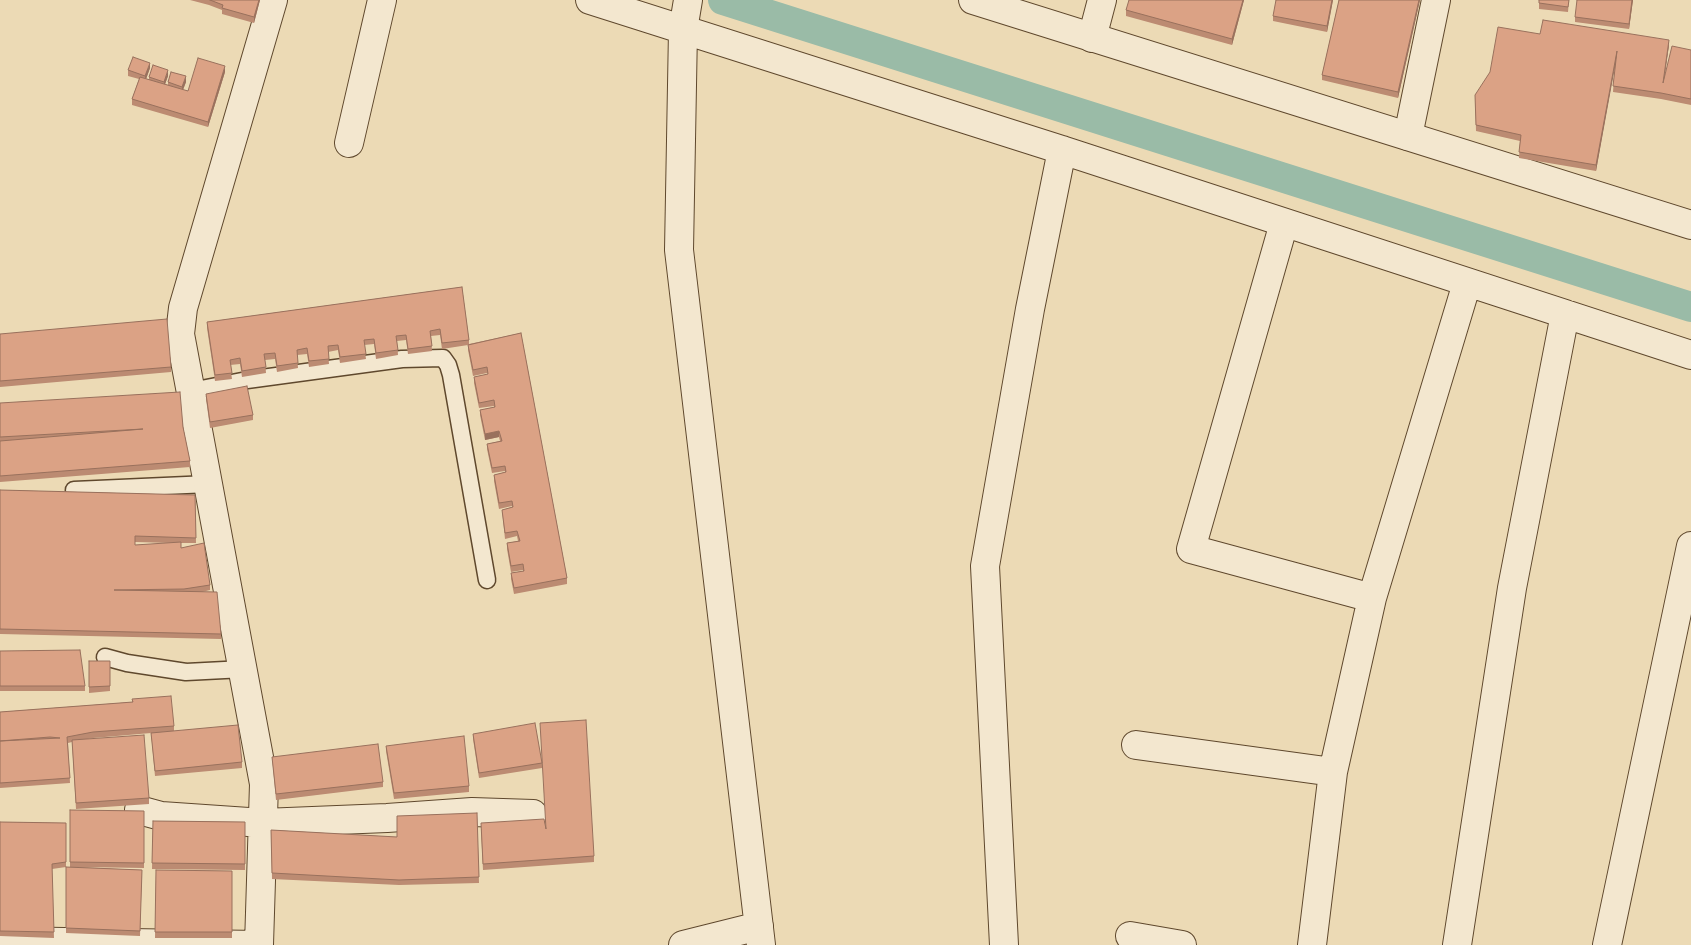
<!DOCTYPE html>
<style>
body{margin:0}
canvas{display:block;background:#ecdab5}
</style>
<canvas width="1691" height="945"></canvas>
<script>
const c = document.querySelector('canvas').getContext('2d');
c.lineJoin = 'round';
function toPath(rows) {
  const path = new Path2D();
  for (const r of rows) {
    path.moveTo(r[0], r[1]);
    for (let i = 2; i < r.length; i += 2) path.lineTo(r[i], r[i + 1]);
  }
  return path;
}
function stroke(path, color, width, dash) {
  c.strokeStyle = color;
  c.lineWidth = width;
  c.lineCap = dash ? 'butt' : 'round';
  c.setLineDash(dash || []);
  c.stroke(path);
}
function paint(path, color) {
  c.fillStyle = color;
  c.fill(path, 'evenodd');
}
const canal = toPath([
 [723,0,1691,307]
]);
const service = toPath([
 [191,391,247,380,402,359,443,358,448,365,451,375,487,580],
 [74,490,209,484],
 [105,657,127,663,186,672,244,669]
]);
const minor = toPath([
 [590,0,1062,150,1691,355],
 [688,0,683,30,679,250,761,945],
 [1092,38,1102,0],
 [1408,136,1436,0],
 [349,143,382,0],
 [1284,223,1191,549,1372,598],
 [1136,745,1333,772],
 [139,810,161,816,263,823,387,818,472,812,533,814],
 [1130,936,1182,945],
 [0,941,259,945],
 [259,945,264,784,180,334,183,308,273,0],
 [683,945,759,926],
 [1004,945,985,566,1030,309,1062,150],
 [1312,945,1333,772,1372,598,1467,283],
 [1457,945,1512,588,1565,314],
 [1607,945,1691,546]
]);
const tertiary = toPath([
 [973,0,1691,225]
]);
const wall = toPath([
 [190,0,260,0,254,23,222,14,222,10,209,5],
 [1244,0,1232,45,1126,16,1126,10],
 [1333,0,1327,32,1273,21,1273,16],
 [1339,0,1420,0,1398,98,1322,80,1322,75],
 [1539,0,1569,0,1568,12,1539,9],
 [1633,0,1629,29,1575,22,1575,17],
 [1540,34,1669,45,1664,76,1691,50,1691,105,1661,99,1613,92,1615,64,1596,171,1519,158,1520,141,1476,131,1475,95],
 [150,68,146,79,149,79,149,77,168,76,165,84,168,85,168,82,186,82,183,90,188,91,225,72,208,127,132,105,132,99,139,79,128,76,128,70],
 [462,287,469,340,469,344,521,333,567,578,567,584,514,594,511,579,511,573,523,571,523,570,511,572,507,549,507,543,518,541,517,536,505,539,502,510,512,507,512,506,499,509,494,481,494,475,505,472,505,471,492,473,487,449,487,444,500,441,499,437,485,440,480,415,480,410,494,407,494,406,479,408,474,383,474,377,488,374,487,373,473,376,468,350,468,345,442,349,440,335,431,336,432,351,408,354,406,340,397,341,398,355,376,359,374,344,364,345,366,359,340,363,338,350,328,352,329,364,309,367,307,354,297,355,298,368,277,372,275,359,265,360,266,373,242,377,240,364,230,365,232,379,215,381,207,328,207,322],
 [0,334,171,367,171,372,0,387],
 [206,394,253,415,253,420,210,428,206,399],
 [0,403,183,427,190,461,190,467,0,482],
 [0,490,195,495,196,543,181,543,181,548,210,585,210,590,202,592,221,634,221,639,0,634],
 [135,542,171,543,135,545],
 [0,651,85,686,85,691,0,691],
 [89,661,110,661,110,691,89,693],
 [132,699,174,726,174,731,242,762,242,768,155,776,151,733,93,738,83,740,149,798,149,804,76,809,72,742,68,743,70,783,0,788,0,712,132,702],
 [473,734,542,763,542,768,479,778,473,739],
 [386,746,469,786,469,792,394,799,386,751],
 [272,757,383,782,383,787,276,800],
 [70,810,144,811,144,868,78,867,142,870,140,936,66,933,66,867,70,867],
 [477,813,479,883,399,885,272,879,271,830,397,837],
 [153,821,245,822,245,870,152,869],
 [0,822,66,823,66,867,52,869,54,938,0,936],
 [546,827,594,856,594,862,483,870,481,829],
 [156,870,232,871,232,938,155,938]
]);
const shadedWall = toPath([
 [259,0,260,0,254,23,254,17],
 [1243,0,1244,0,1232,45,1232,39],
 [1332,0,1333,0,1327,32,1327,26],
 [1419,0,1420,0,1398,98,1398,92],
 [1632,0,1633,0,1629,29,1629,24],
 [1669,40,1669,45,1663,89,1663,83],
 [1617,51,1617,56,1596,171,1596,165],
 [150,63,150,68,145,82,145,76],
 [225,66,225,72,208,127,208,122],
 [168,70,168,76,164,87,164,82],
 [186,76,186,82,182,92,182,87],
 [499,431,499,437,485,440,485,434]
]);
const building = toPath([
 [210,0,259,0,254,17,222,8,223,5,210,0],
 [1129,0,1243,0,1232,39,1126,10,1129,0],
 [1276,0,1332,0,1327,26,1273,16,1276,0],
 [1339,0,1419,0,1398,92,1322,75,1339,0],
 [1539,0,1569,0,1568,7,1539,3,1539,0],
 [1577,0,1632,0,1629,24,1575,17,1577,0],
 [1543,20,1669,40,1663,83,1672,46,1691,50,1691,99,1661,93,1613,86,1617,51,1596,165,1519,152,1521,135,1476,125,1475,95,1490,72,1498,27,1540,34,1543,20],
 [133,57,150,63,145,76,128,70,133,57],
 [198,58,225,66,208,122,132,99,140,77,188,91,198,58],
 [153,65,168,70,164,82,149,77,153,65],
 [171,72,186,76,182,87,168,82,171,72],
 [462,287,469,340,442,343,440,329,430,331,432,346,408,349,406,335,396,336,398,350,376,353,374,339,364,340,366,354,340,357,338,345,328,346,329,359,309,361,307,348,297,350,298,363,277,366,275,353,264,354,266,367,242,371,240,358,230,360,232,373,215,375,207,322,462,287],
 [167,319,171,367,0,381,0,334,167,319],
 [521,333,567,578,514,588,511,573,524,571,523,564,511,566,507,543,520,541,517,531,505,533,502,510,513,507,512,501,499,503,494,475,506,472,505,466,492,468,487,444,502,441,499,431,485,434,480,410,495,407,494,400,479,403,474,377,488,374,487,367,473,370,468,345,521,333],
 [247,386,253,415,210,422,206,394,247,386],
 [180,392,183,427,190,461,0,476,0,441,143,429,0,437,0,403,180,392],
 [0,490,195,495,196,538,135,536,135,545,181,542,181,548,204,543,210,585,184,589,114,590,217,592,221,634,0,629,0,490],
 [80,650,85,686,0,686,0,651,80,650],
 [89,661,110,661,110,686,89,687,89,661],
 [171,696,174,726,93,732,67,737,70,778,0,783,0,741,60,738,50,737,0,741,0,712,133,702,132,699,171,696],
 [586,720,594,856,483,864,481,823,544,819,546,829,540,723,586,720],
 [535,723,542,763,479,773,473,734,535,723],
 [238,725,242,762,155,771,151,733,238,725],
 [144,735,149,798,76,803,72,740,144,735],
 [464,736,469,786,394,793,386,746,464,736],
 [378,744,383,782,276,794,272,757,378,744],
 [70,810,144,811,144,863,70,862,70,810],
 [477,813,479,877,399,880,272,873,271,830,397,837,397,816,477,813],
 [153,821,245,822,245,864,152,863,153,821],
 [0,822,66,823,66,862,52,864,54,932,0,931,0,822],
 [66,867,142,870,140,931,66,928,66,867],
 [156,870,232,871,232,932,155,932,156,870]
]);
stroke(canal, '#9abba7', 30);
stroke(service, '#5f482d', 19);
stroke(minor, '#5f482d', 30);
stroke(tertiary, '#5f482d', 30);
stroke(service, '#f3e7cf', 16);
stroke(minor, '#f3e7cf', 28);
stroke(tertiary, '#f3e7cf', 28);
paint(wall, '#bc8b72');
paint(shadedWall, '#99715d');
paint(building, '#dba285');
stroke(building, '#99715d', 1);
</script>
